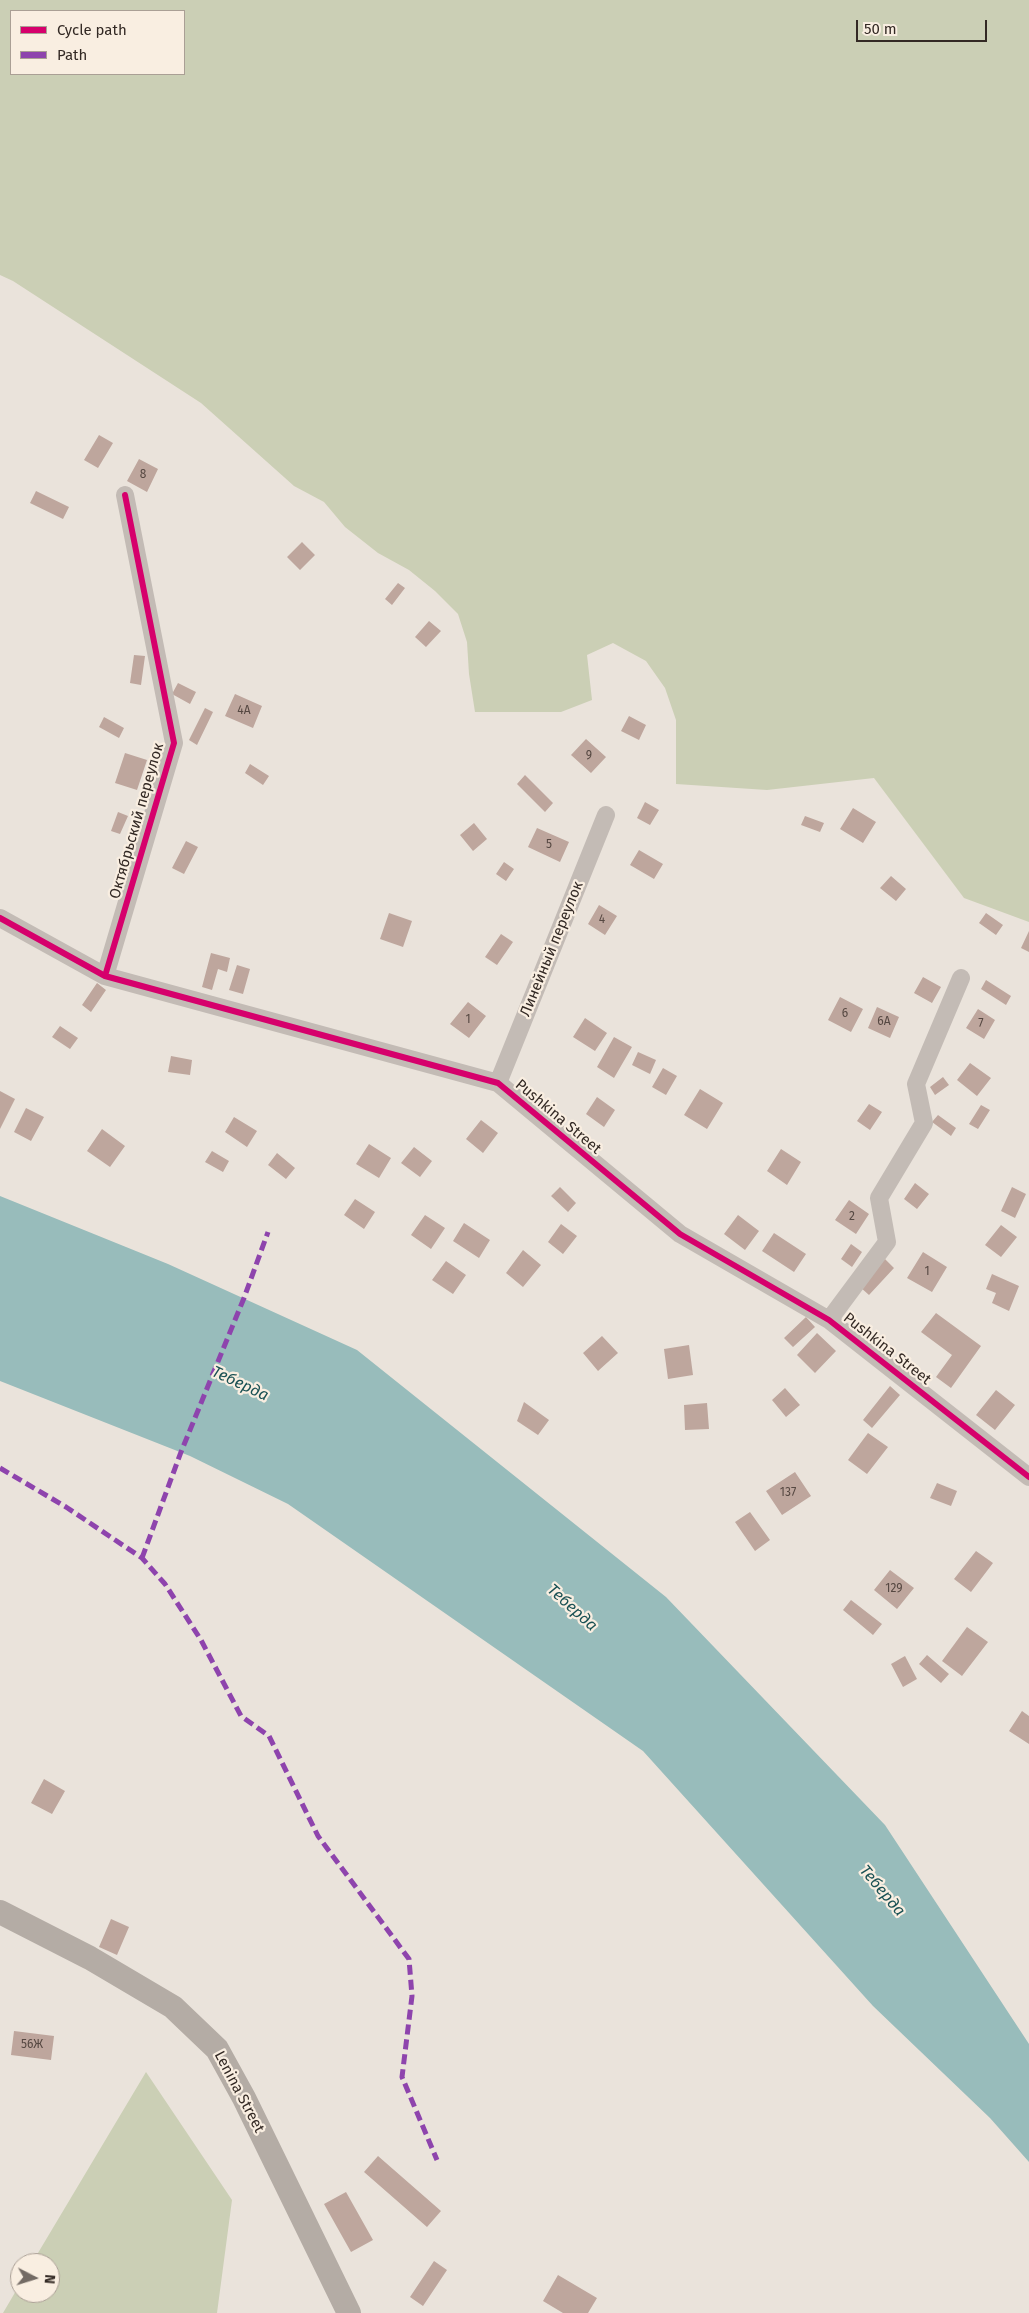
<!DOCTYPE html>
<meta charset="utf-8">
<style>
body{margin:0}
#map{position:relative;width:1029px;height:2313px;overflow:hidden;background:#eae3db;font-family:"Fira Sans",sans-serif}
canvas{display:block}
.legend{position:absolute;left:10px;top:10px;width:175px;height:65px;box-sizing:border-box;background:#f9eee1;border:1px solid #aa9f95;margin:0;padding:6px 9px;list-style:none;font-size:15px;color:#332924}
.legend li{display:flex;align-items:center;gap:10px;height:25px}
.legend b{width:25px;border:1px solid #aa9f95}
.north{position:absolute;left:10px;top:2253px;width:50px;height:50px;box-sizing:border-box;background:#f9eee1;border:1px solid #aa9f95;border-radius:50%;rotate:95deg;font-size:14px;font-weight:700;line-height:20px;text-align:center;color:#332924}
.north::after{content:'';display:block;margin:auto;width:18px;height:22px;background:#736a64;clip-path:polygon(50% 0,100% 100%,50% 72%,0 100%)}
.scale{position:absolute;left:856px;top:20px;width:131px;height:22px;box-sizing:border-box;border:2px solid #332924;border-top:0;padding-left:6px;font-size:15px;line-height:18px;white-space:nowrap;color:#332924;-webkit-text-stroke:4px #f9eee1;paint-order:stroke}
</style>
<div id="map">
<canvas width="1029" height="2313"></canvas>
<ul class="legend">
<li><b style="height:6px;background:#d6006c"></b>Cycle path</li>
<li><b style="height:6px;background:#8e44ad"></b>Path</li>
</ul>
<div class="north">N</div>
<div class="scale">50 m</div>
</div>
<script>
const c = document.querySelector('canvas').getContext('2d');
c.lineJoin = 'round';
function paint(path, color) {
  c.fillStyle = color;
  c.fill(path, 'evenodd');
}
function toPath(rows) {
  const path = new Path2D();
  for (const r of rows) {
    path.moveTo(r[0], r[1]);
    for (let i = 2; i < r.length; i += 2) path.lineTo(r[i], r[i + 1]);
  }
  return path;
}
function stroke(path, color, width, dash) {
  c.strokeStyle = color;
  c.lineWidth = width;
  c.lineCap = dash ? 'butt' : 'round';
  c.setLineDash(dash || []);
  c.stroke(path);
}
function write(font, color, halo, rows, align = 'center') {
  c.font = font + ' "Fira Sans",sans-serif';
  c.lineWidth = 4.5;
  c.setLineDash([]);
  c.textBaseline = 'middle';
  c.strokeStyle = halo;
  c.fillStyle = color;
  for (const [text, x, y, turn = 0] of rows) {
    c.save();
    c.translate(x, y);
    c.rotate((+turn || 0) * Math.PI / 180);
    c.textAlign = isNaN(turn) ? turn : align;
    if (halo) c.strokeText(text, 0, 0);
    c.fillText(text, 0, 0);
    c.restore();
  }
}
const green = toPath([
 [0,0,1029,0,1029,922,964,898,874,778,767,790,676,784,676,720,665,688,646,661,613,643,587,655,592,700,561,712,475,712,469,674,467,642,458,614,435,591,409,570,378,553,345,527,324,502,294,486,201,403,13,281,0,275],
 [11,11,184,11,184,74,11,74],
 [146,2072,232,2200,217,2313,3,2313,20,2284,20,2293,50,2293,50,2263,32,2263]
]);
const water = toPath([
 [0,1196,168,1264,357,1350,666,1597,885,1825,1029,2044,1029,2162,990,2118,873,2006,643,1751,288,1504,190,1456,0,1381]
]);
const building = toPath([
 [99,435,113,443,98,468,84,460],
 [139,459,158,469,147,492,127,481],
 [36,491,69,507,63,519,30,503],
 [302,542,315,555,300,570,287,557],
 [398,583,405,588,392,605,385,599],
 [429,621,441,631,426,647,415,637],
 [134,655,145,656,141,685,130,683],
 [178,683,196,692,190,704,172,694],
 [235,694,262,706,253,728,225,716],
 [205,708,213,712,197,745,189,740],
 [629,716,646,725,639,740,621,731],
 [104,717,124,728,119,738,99,727],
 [586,739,606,757,591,773,571,755],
 [125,753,147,760,137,790,115,783],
 [250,764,269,776,263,785,245,773],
 [525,775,553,803,545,812,517,784],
 [645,802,659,810,650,825,637,818],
 [853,808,876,822,863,843,840,829],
 [118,812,128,816,120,834,111,831],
 [805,816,824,823,820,832,801,825],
 [474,823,487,839,473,851,460,835],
 [537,828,569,842,560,862,528,847],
 [186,841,198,847,184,874,172,868],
 [639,850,663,864,654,879,630,865],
 [504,862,514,869,506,881,496,874],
 [891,876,906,889,896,901,880,888],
 [599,905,617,916,605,935,588,924],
 [389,913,412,921,403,947,380,939],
 [986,913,1003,925,996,935,979,923],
 [1029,931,1029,952,1021,948],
 [501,934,513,942,497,965,485,957],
 [211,953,230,958,227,972,218,969,212,990,202,987],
 [237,965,250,969,243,994,229,990],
 [923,977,941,987,932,1003,914,993],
 [986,980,1011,996,1006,1005,981,989],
 [97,983,106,990,91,1012,82,1005],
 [840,997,863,1009,851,1032,828,1020],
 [468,1002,486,1016,469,1038,450,1024],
 [877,1007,899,1017,890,1038,868,1028],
 [978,1009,995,1020,984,1039,966,1028],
 [585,1018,607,1033,595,1051,573,1037],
 [60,1026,78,1038,70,1049,52,1037],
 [614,1037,632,1047,614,1078,597,1067],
 [638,1052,656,1060,650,1074,632,1065],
 [171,1056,192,1060,190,1075,168,1072],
 [970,1063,991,1078,977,1096,957,1080],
 [663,1068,677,1076,666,1095,652,1087],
 [943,1077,949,1085,935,1095,930,1087],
 [700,1089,723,1103,707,1129,684,1115],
 [0,1091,15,1099,0,1129],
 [597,1097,615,1110,604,1127,586,1114],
 [869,1104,882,1112,870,1130,857,1121],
 [981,1105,990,1110,978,1129,969,1124],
 [26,1108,44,1117,31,1141,14,1132],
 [938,1115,956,1128,951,1136,932,1122],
 [234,1117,257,1131,247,1147,225,1132],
 [481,1120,498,1133,483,1153,466,1139],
 [102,1129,125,1146,110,1167,87,1151],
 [369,1144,391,1158,379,1178,356,1164],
 [414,1147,432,1161,420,1177,401,1163],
 [781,1149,801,1162,787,1185,767,1171],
 [212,1151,229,1161,223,1172,205,1162],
 [277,1153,295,1168,286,1179,268,1165],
 [915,1183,929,1194,917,1209,904,1199],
 [560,1187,576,1203,568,1212,551,1196],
 [1012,1187,1026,1194,1015,1218,1001,1211],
 [355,1199,375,1212,364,1229,344,1215],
 [849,1200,869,1214,856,1234,835,1220],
 [425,1215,445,1228,431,1249,411,1235],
 [738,1215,759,1231,745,1250,724,1234],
 [464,1223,490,1240,479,1258,453,1241],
 [561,1224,577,1236,563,1254,548,1242],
 [1001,1225,1017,1237,1001,1257,985,1245],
 [774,1233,806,1254,794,1272,762,1251],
 [851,1244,862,1252,852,1267,841,1259],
 [523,1250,541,1265,523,1287,506,1273],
 [923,1252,947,1267,932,1292,907,1278],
 [885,1259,894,1268,869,1295,860,1287],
 [446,1261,466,1275,453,1294,432,1280],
 [992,1274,1019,1286,1009,1311,992,1303,996,1293,986,1289],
 [936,1313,981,1346,951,1388,936,1377,952,1355,921,1332],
 [806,1317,815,1327,793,1347,784,1338],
 [817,1333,836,1351,815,1373,797,1355],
 [602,1336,618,1353,598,1371,583,1353],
 [689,1345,693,1375,668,1379,664,1349],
 [890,1386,900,1395,872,1428,863,1420],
 [785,1388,800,1405,786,1417,772,1400],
 [996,1390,1015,1405,995,1430,976,1415],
 [524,1402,549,1420,538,1435,517,1421],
 [707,1403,709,1429,685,1430,684,1405],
 [868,1433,888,1447,867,1474,848,1460],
 [795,1472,811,1496,782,1515,766,1491],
 [937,1483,957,1491,951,1506,930,1498],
 [750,1512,770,1540,755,1551,735,1522],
 [976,1551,993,1563,971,1592,954,1579],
 [890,1570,914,1588,897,1609,874,1590],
 [851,1600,882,1624,873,1635,843,1610],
 [967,1627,988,1642,962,1676,942,1661],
 [927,1655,949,1674,941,1683,919,1664],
 [905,1656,917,1679,903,1687,891,1664],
 [1022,1711,1029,1716,1029,1744,1009,1731],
 [44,1779,65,1791,52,1814,31,1803],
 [111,1919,129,1927,117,1955,99,1947],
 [14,2031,54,2036,51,2060,11,2055],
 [378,2156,441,2211,427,2227,364,2172],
 [346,2192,373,2240,351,2252,324,2204],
 [434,2261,447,2270,423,2306,410,2297],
 [558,2275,597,2298,588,2313,563,2313,543,2301]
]);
const minor = toPath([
 [0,918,105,976,498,1083,680,1234,829,1320,1029,1477],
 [105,976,174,743,125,495],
 [498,1083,606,815],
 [829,1320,887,1242,879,1198,924,1123,916,1084,961,978]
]);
const secondary = toPath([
 [0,1912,90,1958,173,2007,217,2049,244,2098,349,2313]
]);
const quiet = toPath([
 [0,1468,66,1507,142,1558,165,1584,201,1640,241,1716,269,1736,318,1836,409,1959,412,1996,402,2077,437,2160],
 [142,1558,181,1452,244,1298,268,1232]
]);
const cycleway = toPath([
 [0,918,105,976,498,1083,680,1234,829,1320,1029,1477],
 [105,976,174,743,125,495]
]);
const numberNames = [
 ["8",143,475],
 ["4А",244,711],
 ["9",589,756],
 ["5",549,845],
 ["4",602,920],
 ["6",845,1014],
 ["1",468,1020],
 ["6А",884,1022],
 ["7",981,1024],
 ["2",852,1217],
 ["1",927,1272],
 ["137",788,1493],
 ["129",894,1589],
 ["56Ж",32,2045]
];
const streetNames = [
 ["Октябрьский переулок",137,821,-74],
 ["Линейный переулок",552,949,-68],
 ["Pushkina Street",558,1117,40],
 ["Pushkina Street",887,1349,38],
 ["Lenina Street",239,2092,62]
];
const waterNames = [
 ["Теберда",240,1384,25],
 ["Теберда",572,1608,42],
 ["Теберда",882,1891,50]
];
paint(green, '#cbcfb5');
paint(water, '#98bcbb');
paint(building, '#bea69d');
stroke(minor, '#c3bbb5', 18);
stroke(secondary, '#b4aca5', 24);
stroke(quiet, '#8e44ad', 5, [10, 5]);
stroke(cycleway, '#d6006c', 6);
write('12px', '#564842', null, numberNames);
write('15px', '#332924', '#f9eee1', streetNames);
write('italic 16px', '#1a5154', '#f9eee1', waterNames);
</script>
